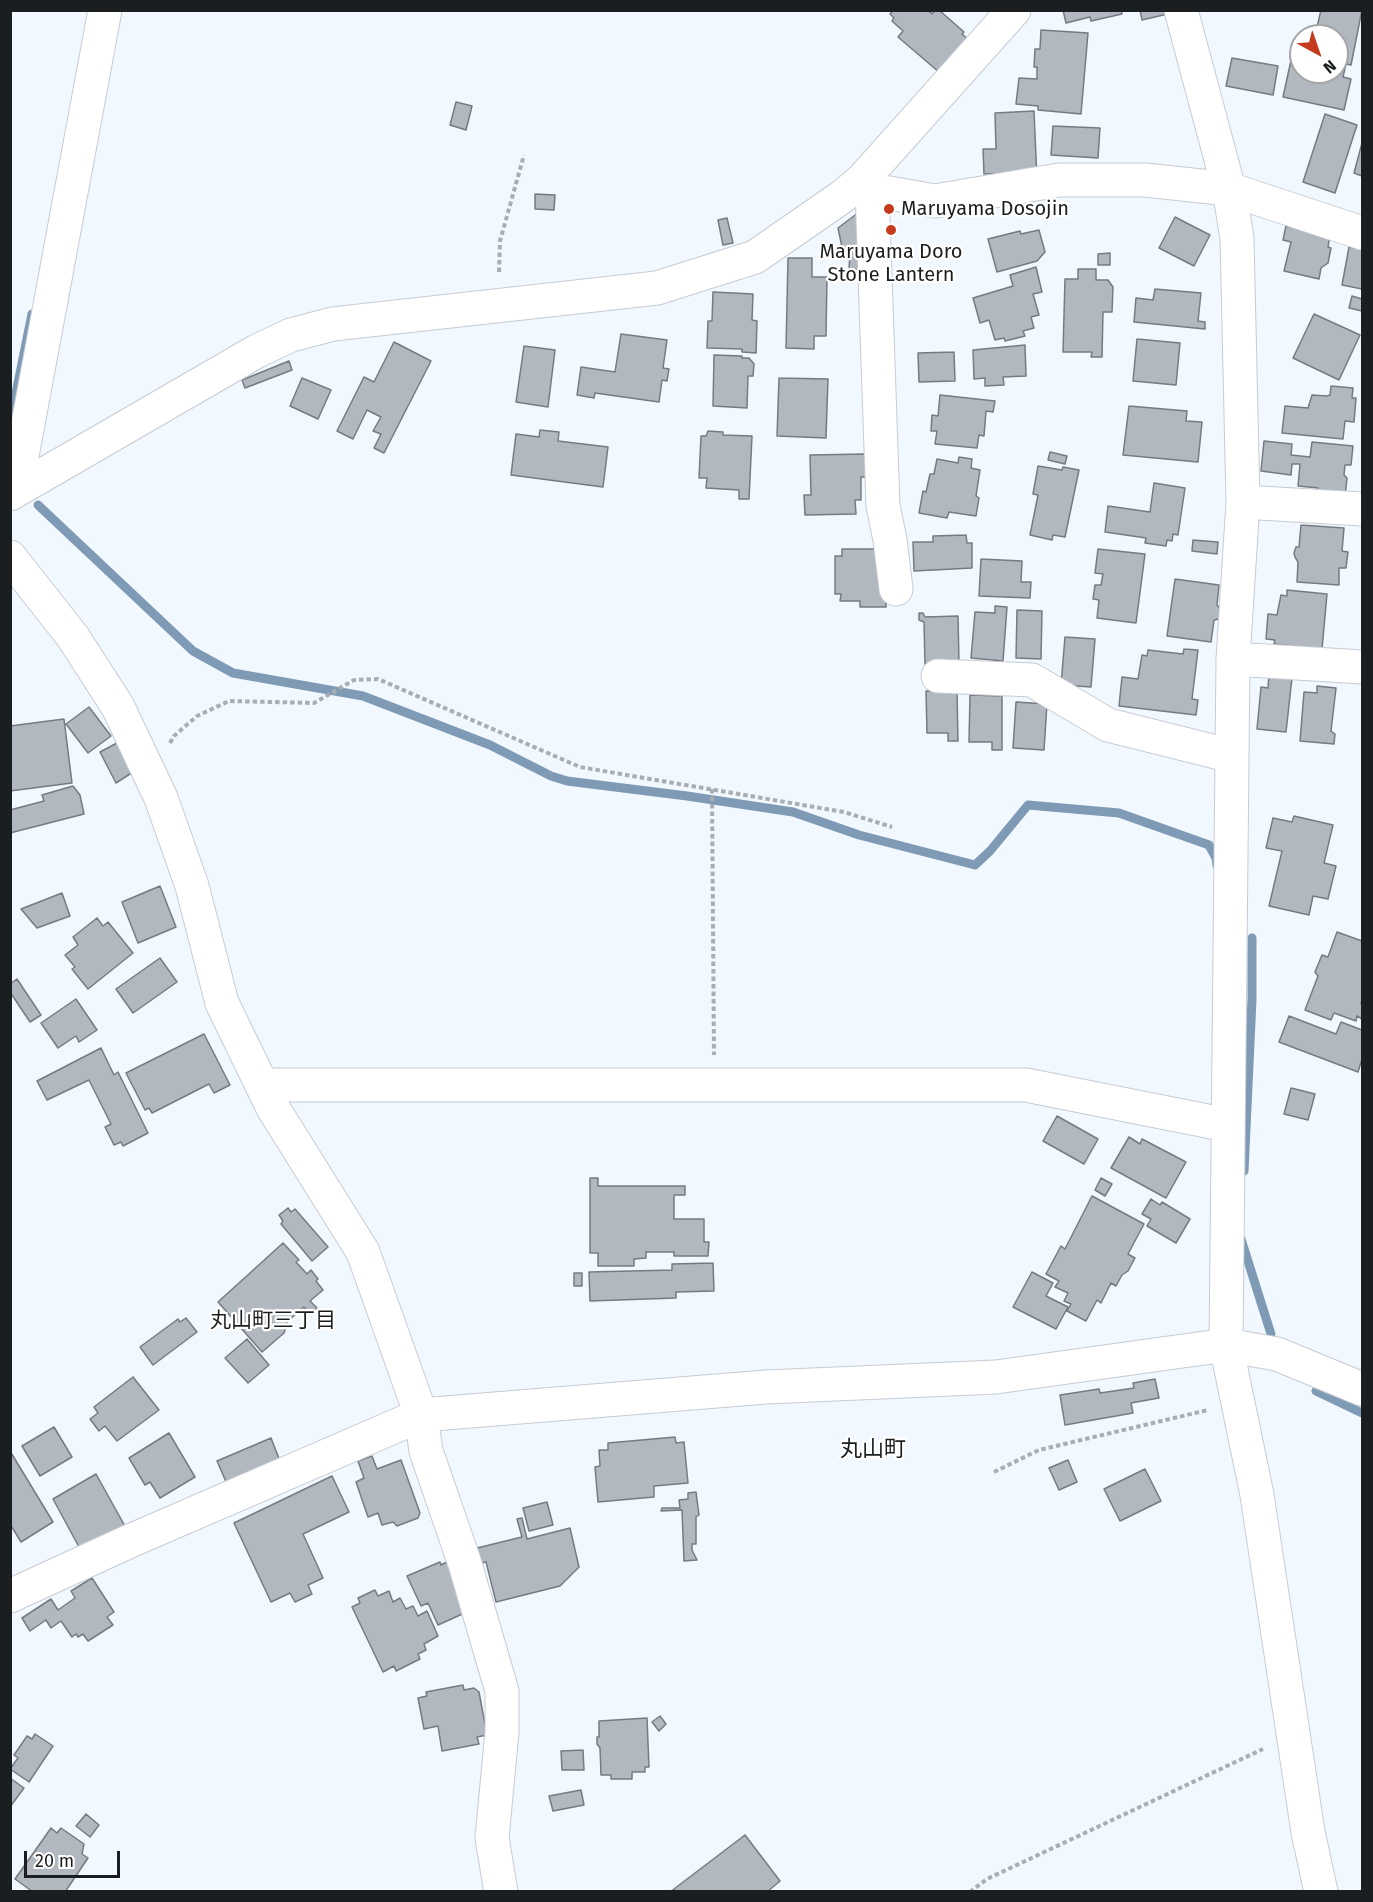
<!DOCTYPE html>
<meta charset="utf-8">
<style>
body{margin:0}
#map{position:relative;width:1373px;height:1902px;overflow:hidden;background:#f2f8ff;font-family:"Fira Sans",sans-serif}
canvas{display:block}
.frame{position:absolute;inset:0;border:12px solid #1b1e20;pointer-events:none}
.north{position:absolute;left:1289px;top:24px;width:60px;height:60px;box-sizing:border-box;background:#fff;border:2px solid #a4a5a6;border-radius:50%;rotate:140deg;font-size:16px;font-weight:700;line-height:24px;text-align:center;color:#1b1e20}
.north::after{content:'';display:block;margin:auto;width:21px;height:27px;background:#c63b1d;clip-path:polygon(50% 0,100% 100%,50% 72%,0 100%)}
.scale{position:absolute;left:24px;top:1851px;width:96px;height:27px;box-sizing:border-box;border:3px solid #1b1e20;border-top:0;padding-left:8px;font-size:18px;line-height:21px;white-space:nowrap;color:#1b1e20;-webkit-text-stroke:4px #fff;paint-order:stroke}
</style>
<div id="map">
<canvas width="1373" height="1902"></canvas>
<div class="frame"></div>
<div class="north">N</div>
<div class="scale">20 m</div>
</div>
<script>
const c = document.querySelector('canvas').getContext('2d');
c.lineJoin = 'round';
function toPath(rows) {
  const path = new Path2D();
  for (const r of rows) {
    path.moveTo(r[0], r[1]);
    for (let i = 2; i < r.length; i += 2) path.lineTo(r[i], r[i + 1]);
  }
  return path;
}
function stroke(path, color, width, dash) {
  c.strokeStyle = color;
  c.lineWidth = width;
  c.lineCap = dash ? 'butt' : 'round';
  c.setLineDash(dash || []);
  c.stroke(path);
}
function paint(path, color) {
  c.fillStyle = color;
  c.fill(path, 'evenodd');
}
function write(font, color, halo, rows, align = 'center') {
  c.font = font + ' "Fira Sans","Noto Sans JP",sans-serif';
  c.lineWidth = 4.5;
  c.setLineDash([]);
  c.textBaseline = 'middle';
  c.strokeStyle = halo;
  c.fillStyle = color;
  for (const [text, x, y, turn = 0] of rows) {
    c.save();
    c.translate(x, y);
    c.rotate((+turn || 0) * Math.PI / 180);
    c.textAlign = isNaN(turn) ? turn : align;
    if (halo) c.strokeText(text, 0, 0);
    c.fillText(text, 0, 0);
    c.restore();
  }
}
const stream = toPath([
 [10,423,32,314],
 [38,505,193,651,233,673,363,696,490,745,551,776,567,781,687,796,793,812,859,835,975,865,990,851,1028,805,1119,813,1209,845,1216,858,1217,866],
 [1244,1171,1252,1000,1252,938],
 [1241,1239,1271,1334],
 [1316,1391,1362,1413]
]);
const building = toPath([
 [893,10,927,10,932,14,935,10,939,10,964,32,962,34,969,40,940,73,898,37,903,31,892,21,894,18,890,14,893,10],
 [1063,10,1121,10,1122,14,1091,21,1090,17,1066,23,1063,10],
 [1140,10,1171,10,1172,13,1142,20,1140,10],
 [1321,10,1362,10,1351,65,1346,64,1343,77,1351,79,1344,110,1283,97,1295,42,1301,43,1301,72,1337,72,1337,36,1315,36,1321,10],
 [1041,30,1088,33,1081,114,1038,110,1038,106,1016,104,1019,78,1037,79,1037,67,1034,67,1035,49,1040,49,1041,30],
 [1232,58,1278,66,1273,95,1226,86,1232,58],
 [456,102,472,106,466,130,450,125,456,102],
 [1034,111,1037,180,1022,173,984,174,983,149,996,149,995,113,1034,111],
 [1325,114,1357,125,1335,193,1303,182,1325,114],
 [1053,126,1100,128,1098,158,1051,155,1053,126],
 [1362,143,1362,176,1354,173,1362,143],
 [535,194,555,195,554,210,535,209,535,194],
 [863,209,863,269,849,270,850,251,843,252,838,228,863,209],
 [1175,217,1210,235,1194,266,1159,248,1175,217],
 [727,218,733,243,723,245,718,220,727,218],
 [1286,226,1330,235,1328,247,1331,248,1328,263,1321,268,1319,279,1284,271,1291,242,1283,240,1286,226],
 [1039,230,1045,252,1037,261,997,272,988,239,1020,231,1021,234,1039,230],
 [1349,247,1362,249,1362,289,1342,285,1349,247],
 [1110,253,1110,265,1098,265,1098,254,1110,253],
 [788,258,812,258,812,277,827,277,826,336,814,336,814,349,786,348,788,258],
 [1036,267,1042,292,1033,294,1039,315,1031,317,1034,328,1023,331,1025,336,1005,341,1004,338,995,340,989,320,980,323,973,298,1013,286,1010,275,1036,267],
 [1078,269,1096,269,1096,280,1108,280,1113,287,1112,312,1103,312,1102,357,1091,357,1092,352,1063,352,1065,279,1078,279,1078,269],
 [1155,289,1201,293,1198,321,1205,322,1205,329,1134,322,1136,298,1153,300,1155,289],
 [713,292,753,294,752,320,757,321,756,353,742,352,742,349,707,348,708,321,712,321,713,292],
 [1352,296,1362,299,1362,311,1349,308,1352,296],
 [1314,314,1360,335,1339,380,1293,358,1314,314],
 [621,334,667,340,663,368,669,369,667,381,662,380,659,402,595,393,594,398,577,395,581,367,615,372,621,334],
 [1137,339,1180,343,1176,385,1133,381,1137,339],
 [394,342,431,361,384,453,374,448,381,434,373,431,381,417,367,410,353,439,337,431,364,377,374,382,394,342],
 [1025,345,1026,376,1003,377,1004,385,985,386,985,378,974,379,973,350,1025,345],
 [524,346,555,350,548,407,516,402,524,346],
 [954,352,955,381,919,382,918,353,954,352],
 [714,355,742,356,742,358,749,358,754,364,753,376,748,376,747,408,713,406,714,355],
 [289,361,292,370,245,388,242,380,289,361],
 [302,378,331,390,318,419,290,406,302,378],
 [779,378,828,379,826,438,777,436,779,378],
 [1331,386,1353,388,1352,398,1356,398,1354,422,1345,421,1343,439,1282,433,1285,406,1308,408,1312,395,1327,396,1330,395,1331,386],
 [940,395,995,401,993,412,986,411,984,436,979,435,977,448,935,444,937,431,931,431,932,415,938,416,940,395],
 [1129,406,1187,411,1186,421,1202,422,1198,462,1123,455,1129,406],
 [540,430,559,432,558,441,608,447,603,487,511,475,516,434,539,437,540,430],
 [708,431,723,432,723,435,752,436,749,499,739,499,739,490,706,488,707,478,699,478,701,436,706,436,708,431],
 [1264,441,1292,444,1291,455,1310,457,1312,442,1353,446,1351,465,1345,465,1344,475,1347,478,1345,497,1317,494,1318,488,1298,486,1300,464,1292,464,1291,475,1261,471,1264,441],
 [1050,452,1067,456,1065,464,1048,460,1050,452],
 [866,454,866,477,861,477,861,500,855,500,856,514,805,515,804,495,811,495,810,455,866,454],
 [959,457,972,459,971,468,980,470,976,496,979,498,976,516,949,512,947,518,919,513,923,491,926,492,930,474,934,474,937,459,958,463,959,457],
 [1038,466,1062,470,1063,467,1079,470,1065,537,1053,535,1052,540,1030,535,1038,495,1033,494,1038,466],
 [1154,483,1185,488,1178,535,1173,534,1172,541,1167,540,1166,546,1145,543,1146,538,1105,532,1108,506,1150,512,1154,483],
 [1301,525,1344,528,1342,551,1348,552,1346,568,1339,568,1339,585,1297,582,1298,562,1295,557,1294,553,1296,547,1299,547,1301,525],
 [966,535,967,543,972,543,972,568,914,571,913,542,933,542,933,536,966,535],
 [1193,540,1218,542,1217,554,1192,551,1193,540],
 [842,549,879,549,886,583,886,607,860,607,860,601,840,601,841,594,835,594,835,556,842,556,842,549],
 [1098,549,1145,554,1136,623,1097,618,1099,600,1093,599,1095,585,1101,585,1103,574,1095,573,1098,549],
 [981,559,1022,561,1021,582,1031,582,1030,598,979,596,981,559],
 [1175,579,1219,585,1217,605,1220,609,1219,619,1214,620,1211,642,1167,636,1175,579],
 [1287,590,1327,594,1322,649,1274,644,1275,640,1266,639,1268,614,1277,615,1281,595,1287,596,1287,590],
 [995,606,1007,607,1003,661,971,658,975,612,995,613,995,606],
 [1017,610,1042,611,1041,659,1016,658,1017,610],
 [919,613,923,613,925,617,958,616,959,663,925,664,924,622,919,620,919,613],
 [1065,637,1095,639,1091,687,1061,685,1065,637],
 [1184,649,1198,650,1192,699,1198,700,1196,715,1119,706,1122,677,1138,679,1142,655,1147,656,1148,650,1183,654,1184,649],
 [1269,675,1292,678,1286,732,1257,729,1261,687,1268,688,1269,675],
 [1317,686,1336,688,1331,731,1335,734,1334,744,1300,741,1304,692,1317,693,1317,686],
 [926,691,957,691,958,741,948,741,948,733,927,733,926,691],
 [970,695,1002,696,1002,750,992,750,992,742,969,742,970,695],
 [1016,702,1047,704,1044,750,1013,748,1016,702],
 [89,707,111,736,88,753,66,724,89,707],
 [64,719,72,783,10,791,10,726,64,719],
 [117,743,133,772,116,783,100,752,117,743],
 [73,786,80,795,84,814,10,833,10,810,44,801,42,795,73,786],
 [1294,816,1333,825,1324,863,1336,866,1328,899,1313,896,1309,915,1269,906,1282,851,1266,848,1273,818,1292,822,1294,816],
 [160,886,176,927,138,943,122,902,160,886],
 [62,893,70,916,37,928,21,909,62,893],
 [97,918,103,926,108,922,133,953,88,989,72,969,75,967,65,955,78,945,73,937,97,918],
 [1337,932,1362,941,1362,999,1361,1004,1362,1004,1362,1019,1357,1016,1356,1021,1334,1013,1331,1020,1305,1010,1318,976,1315,972,1322,955,1328,957,1337,932],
 [160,958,177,982,133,1013,116,989,160,958],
 [17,979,41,1015,30,1022,10,992,10,984,17,979],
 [76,999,97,1030,79,1042,76,1036,58,1048,41,1023,76,999],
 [1289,1016,1336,1034,1341,1022,1362,1030,1362,1059,1358,1072,1279,1042,1289,1016],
 [204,1034,230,1085,214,1093,209,1084,152,1113,149,1108,145,1110,126,1073,204,1034],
 [101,1048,114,1075,118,1072,148,1133,123,1146,121,1142,114,1145,105,1127,111,1124,89,1080,47,1100,37,1081,101,1048],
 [1291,1088,1315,1094,1308,1120,1284,1114,1291,1088],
 [1057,1116,1098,1139,1084,1164,1043,1141,1057,1116],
 [1129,1137,1140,1144,1142,1139,1186,1162,1166,1198,1111,1168,1129,1137],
 [590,1178,598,1178,598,1186,685,1186,685,1195,674,1195,674,1219,704,1219,704,1242,709,1242,708,1256,674,1256,674,1252,646,1252,646,1258,634,1259,634,1266,598,1266,598,1253,590,1253,590,1178],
 [1101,1178,1112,1184,1105,1196,1095,1190,1101,1178],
 [1092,1196,1144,1224,1128,1254,1135,1258,1128,1271,1122,1275,1116,1286,1111,1283,1101,1303,1097,1300,1086,1321,1067,1311,1071,1304,1064,1301,1068,1293,1055,1287,1059,1281,1046,1274,1061,1246,1065,1249,1092,1196],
 [1151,1199,1160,1205,1162,1202,1190,1219,1176,1243,1147,1226,1151,1219,1142,1214,1151,1199],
 [288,1208,291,1212,295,1209,328,1247,312,1261,281,1224,283,1221,279,1215,288,1208],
 [283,1243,299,1260,296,1262,307,1274,311,1270,318,1279,316,1281,323,1290,310,1301,317,1308,310,1314,304,1307,288,1321,284,1333,262,1352,218,1302,283,1243],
 [713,1263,714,1291,676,1292,676,1298,590,1301,589,1272,672,1270,672,1264,713,1263],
 [1032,1272,1053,1283,1046,1296,1068,1307,1056,1329,1013,1307,1032,1272],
 [574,1273,582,1273,582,1286,574,1286,574,1273],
 [186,1318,197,1332,153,1365,140,1347,178,1319,180,1322,186,1318],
 [247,1339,269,1365,248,1383,225,1358,247,1339],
 [133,1377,159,1410,117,1441,105,1426,99,1431,90,1419,98,1413,94,1407,133,1377],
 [1155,1379,1159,1398,1131,1403,1133,1413,1065,1425,1060,1395,1099,1389,1100,1393,1134,1388,1133,1383,1155,1379],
 [54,1427,72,1457,40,1476,22,1446,54,1427],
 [169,1433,195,1477,160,1498,150,1482,145,1485,129,1458,169,1433],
 [675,1437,676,1443,684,1442,688,1483,654,1486,654,1497,598,1502,595,1467,600,1466,599,1450,608,1450,608,1443,675,1437],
 [271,1438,280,1461,227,1484,217,1461,271,1438],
 [10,1451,53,1522,21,1542,10,1524,10,1451],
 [372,1456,377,1469,401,1460,420,1513,418,1518,397,1526,393,1522,382,1525,378,1513,368,1517,356,1482,364,1478,358,1461,372,1456],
 [1068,1460,1077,1482,1059,1490,1049,1468,1068,1460],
 [1145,1469,1161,1501,1120,1521,1104,1489,1145,1469],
 [96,1474,126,1528,79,1547,53,1499,96,1474],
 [332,1476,349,1512,303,1534,323,1578,308,1585,312,1594,295,1602,290,1593,271,1602,234,1523,332,1476],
 [696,1492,699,1515,696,1517,696,1544,692,1544,692,1550,697,1560,684,1561,682,1510,661,1511,662,1508,680,1508,679,1500,688,1499,688,1493,696,1492],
 [547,1502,553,1525,529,1531,523,1508,547,1502],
 [522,1518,527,1539,570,1528,579,1567,560,1586,496,1602,486,1562,480,1563,477,1548,522,1537,517,1519,522,1518],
 [440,1562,441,1565,447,1562,469,1611,438,1625,428,1603,421,1606,407,1576,440,1562],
 [92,1578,114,1612,107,1617,113,1625,88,1641,83,1634,78,1637,76,1634,72,1637,61,1621,51,1628,46,1620,30,1631,22,1618,51,1599,58,1610,75,1598,71,1591,92,1578],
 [375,1590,378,1596,389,1591,393,1602,400,1598,406,1609,413,1606,418,1616,427,1611,438,1636,424,1644,426,1650,418,1654,420,1659,396,1671,394,1666,383,1672,352,1607,360,1603,358,1598,375,1590],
 [463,1685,464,1690,474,1688,479,1692,487,1735,477,1737,479,1744,442,1751,438,1726,424,1729,418,1698,427,1696,426,1692,463,1685],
 [660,1716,666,1724,659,1731,652,1722,660,1716],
 [647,1718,649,1767,645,1767,645,1772,632,1772,632,1779,611,1779,611,1775,601,1775,600,1748,597,1744,597,1737,599,1737,599,1721,647,1718],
 [35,1734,53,1746,29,1782,10,1769,18,1758,14,1755,27,1736,32,1739,35,1734],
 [583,1750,584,1770,562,1770,561,1751,583,1750],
 [10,1778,24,1788,10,1807,10,1778],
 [581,1790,584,1805,553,1811,549,1796,581,1790],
 [86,1814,99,1825,90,1837,76,1826,86,1814],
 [51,1828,57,1833,61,1828,84,1844,82,1854,88,1858,65,1892,33,1892,15,1879,51,1828],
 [745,1835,780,1881,767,1892,670,1892,745,1835]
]);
const path = toPath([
 [499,272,500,241,524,155],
 [170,743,174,736,197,716,229,701,314,703,354,680,378,679,580,767,844,812,892,827],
 [712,789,714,1055],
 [994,1472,1039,1450,1208,1410],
 [970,1892,987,1879,1263,1749]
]);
const minor = toPath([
 [1181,10,1229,189,1237,238,1243,502,1233,659,1226,1345,1257,1495,1308,1832,1321,1892],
 [863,179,872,190,883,506,890,540,896,589],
 [872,190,935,201,1059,180,1145,180,1229,189,1362,233],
 [10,471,22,456,105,10],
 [10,494,257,351,291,335,333,324,657,288,755,257,843,196,863,179,1014,10],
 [1243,502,1362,509],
 [10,557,73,637,118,707,161,798,192,886,222,1003,273,1108,363,1252,421,1415,426,1451,465,1564,502,1691,502,1732,492,1838,501,1892],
 [1233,659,1362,667],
 [938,676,1032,680,1108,725,1232,756],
 [262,1085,1026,1085,1227,1125],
 [10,1596,130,1541,421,1415,766,1387,996,1377,1226,1345,1277,1354,1362,1389]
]);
const markers = [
 [889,209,6,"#c63b1d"],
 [891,230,6,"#c63b1d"]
];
const poiNames = [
 ["Maruyama Dosojin",901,209],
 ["Maruyama Doro",891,252,"center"],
 ["Stone Lantern",891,275,"center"]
];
const neighbourhoodNames = [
 ["丸山町三丁目",273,1321]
];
const quarterNames = [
 ["丸山町",873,1450]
];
stroke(stream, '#7e9ab5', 9);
paint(building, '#b2b8bf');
stroke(building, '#757b81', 1.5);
stroke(minor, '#c6ccd3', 35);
stroke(path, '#a9aeb3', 4, [4.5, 3]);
stroke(minor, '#fff', 33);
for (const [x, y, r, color] of markers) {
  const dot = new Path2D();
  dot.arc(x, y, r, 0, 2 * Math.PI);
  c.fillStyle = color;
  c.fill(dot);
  stroke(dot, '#fff', 2);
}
write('20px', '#1b1e20', '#fff', poiNames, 'left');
write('21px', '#1b1e20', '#fff', neighbourhoodNames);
write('22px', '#1b1e20', '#fff', quarterNames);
</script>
